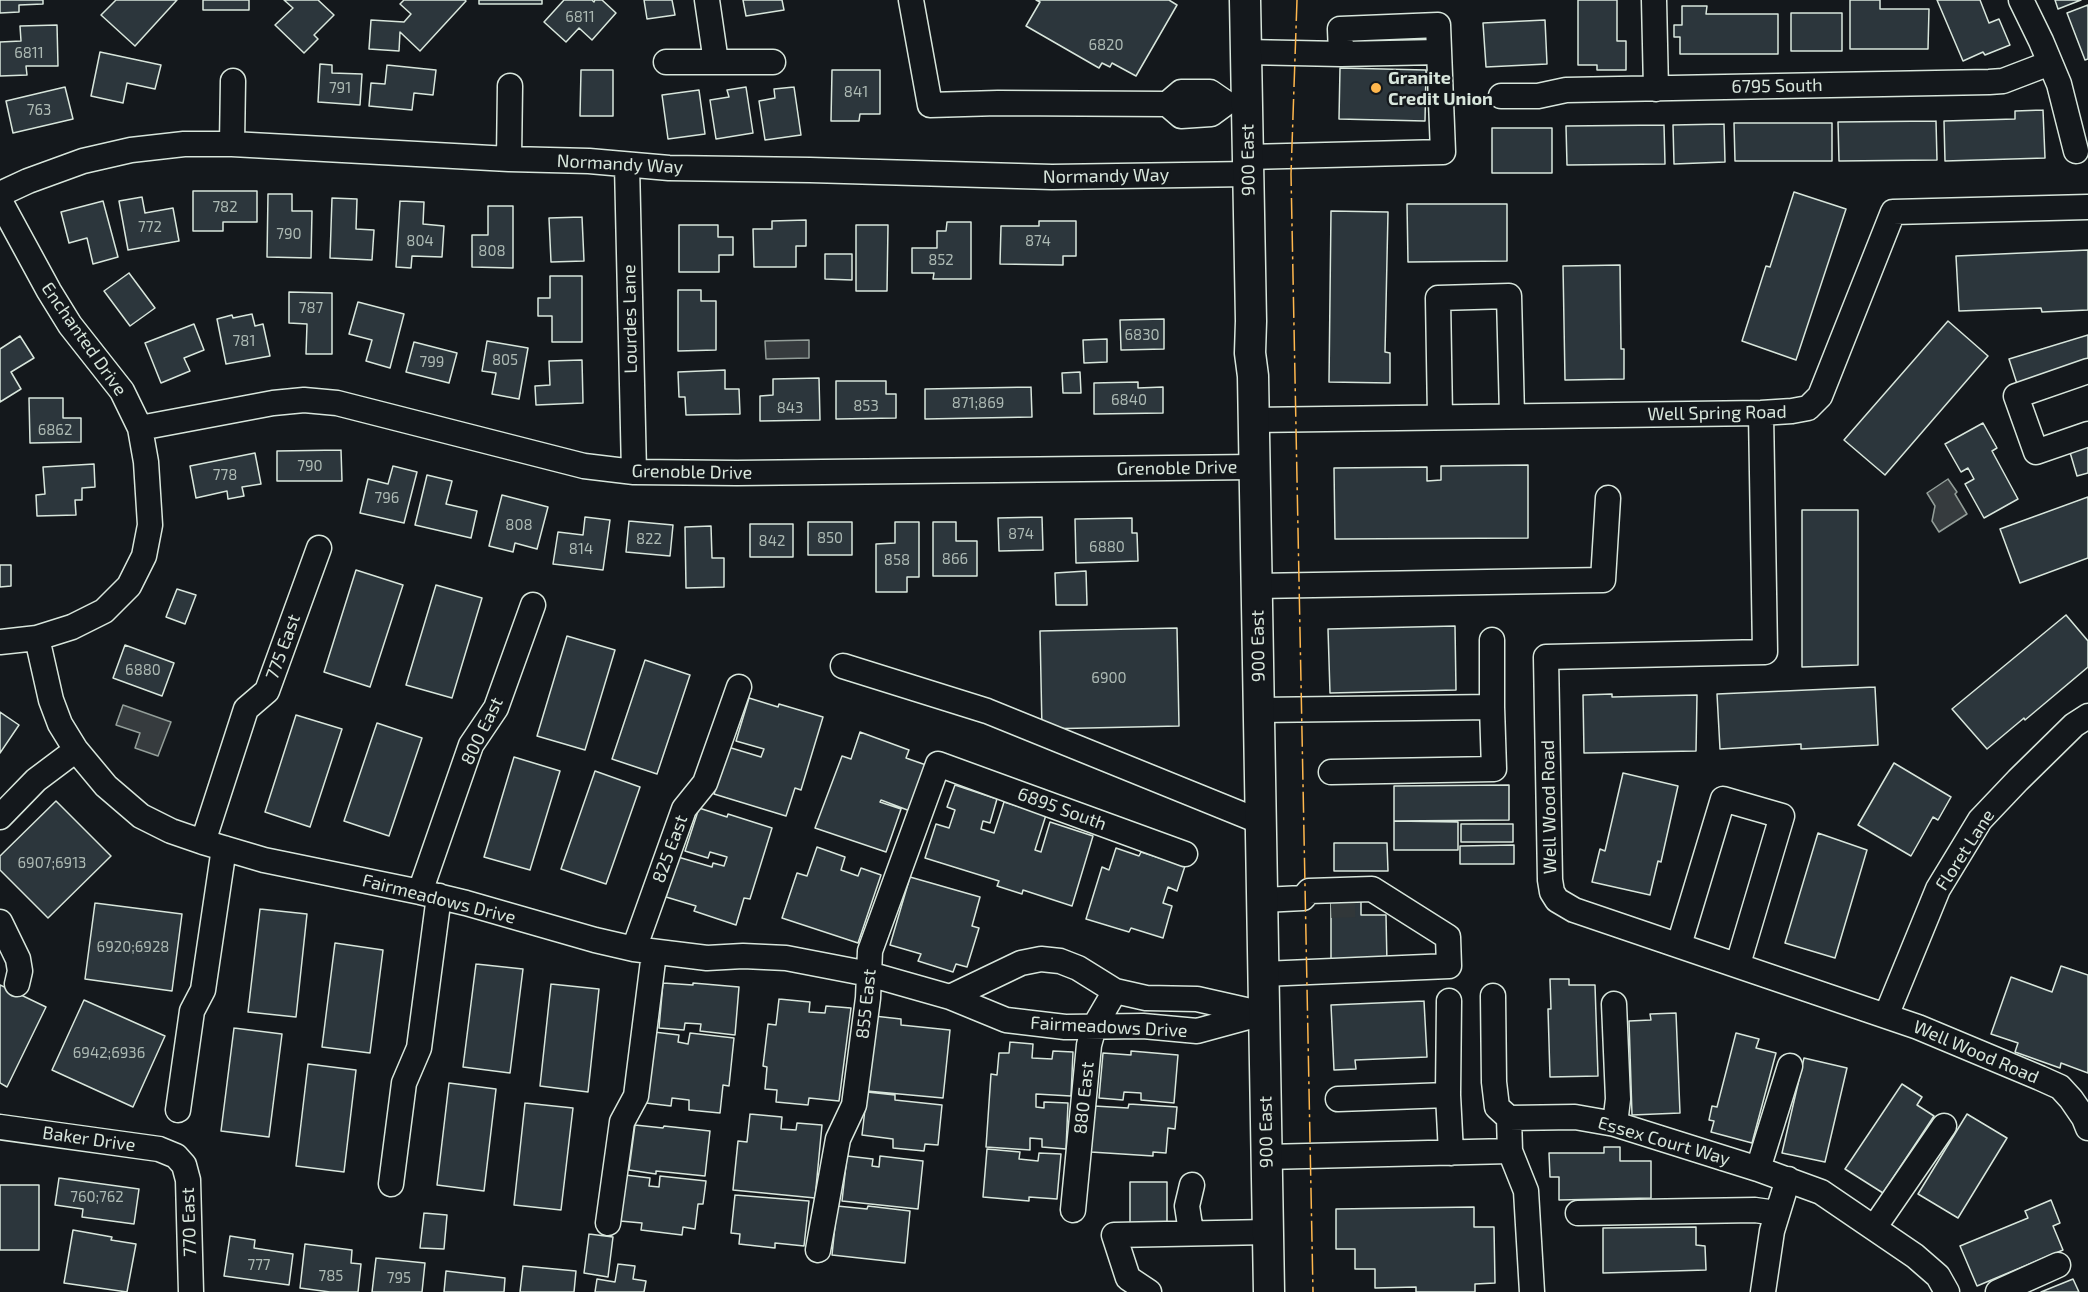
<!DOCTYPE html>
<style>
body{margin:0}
canvas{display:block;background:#14181c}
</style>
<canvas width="2088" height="1292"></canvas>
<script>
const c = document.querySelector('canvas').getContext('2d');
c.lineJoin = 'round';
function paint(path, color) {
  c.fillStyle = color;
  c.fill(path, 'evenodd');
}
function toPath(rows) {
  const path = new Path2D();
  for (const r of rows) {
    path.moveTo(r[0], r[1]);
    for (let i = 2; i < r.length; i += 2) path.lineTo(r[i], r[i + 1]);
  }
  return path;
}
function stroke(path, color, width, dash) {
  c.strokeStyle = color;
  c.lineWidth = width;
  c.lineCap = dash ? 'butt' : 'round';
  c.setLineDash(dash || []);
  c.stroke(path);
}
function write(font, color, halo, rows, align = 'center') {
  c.font = font + ' "Exo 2",sans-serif';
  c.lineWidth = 4.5;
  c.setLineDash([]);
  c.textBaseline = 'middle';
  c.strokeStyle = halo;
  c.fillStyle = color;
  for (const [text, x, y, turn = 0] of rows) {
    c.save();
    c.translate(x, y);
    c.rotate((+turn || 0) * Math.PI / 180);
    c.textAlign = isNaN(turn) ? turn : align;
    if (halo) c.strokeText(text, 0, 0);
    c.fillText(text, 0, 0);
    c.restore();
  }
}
const water = toPath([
 [809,340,809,358,766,359,765,341,809,340],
 [1948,479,1957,492,1955,494,1967,514,1939,532,1932,521,1935,506,1927,493,1948,479],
 [123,705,171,722,158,756,135,748,140,733,116,725,123,705]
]);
const building = toPath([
 [0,0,43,0,43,4,19,5,19,12,0,13,0,0],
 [116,0,177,0,135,46,101,15,116,0],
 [203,0,249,0,249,10,203,10,203,0],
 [284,0,318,0,334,15,314,35,318,39,304,53,275,25,293,8,284,0],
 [404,0,465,0,466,1,420,51,400,32,399,51,369,49,371,20,404,22,411,14,400,4,404,0],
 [479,0,542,0,542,4,479,4,479,0],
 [564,0,592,0,594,2,595,0,602,0,616,13,592,40,579,28,566,42,544,22,564,0],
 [644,0,672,0,675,15,647,19,644,0],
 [743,0,782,0,784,10,746,16,743,0],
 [1036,0,1169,0,1177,5,1136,76,1112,63,1110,67,1102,63,1099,68,1026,26,1040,2,1036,0],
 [1578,0,1617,0,1617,41,1626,41,1626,70,1597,70,1597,65,1578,65,1578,0],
 [1850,0,1880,0,1880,9,1929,9,1928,49,1850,49,1850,0],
 [1937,0,1980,0,1989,23,1999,19,2010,45,1985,55,1983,52,1963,61,1937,0],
 [2055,0,2081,0,2058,9,2055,0],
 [2088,5,2088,59,2085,60,2067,13,2088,5],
 [1682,6,1707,6,1706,14,1778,14,1778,54,1680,54,1680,37,1674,37,1674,25,1682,25,1682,6],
 [1791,13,1842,13,1842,51,1791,51,1791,13],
 [1545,20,1547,64,1486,67,1483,23,1545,20],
 [57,25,58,66,26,66,27,75,0,76,0,42,21,41,20,26,57,25],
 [100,52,161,65,155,89,127,83,123,103,91,96,100,52],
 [320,64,332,65,332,73,362,74,360,105,318,102,320,64],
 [387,65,436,70,433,95,414,93,412,110,369,106,371,83,385,84,387,65],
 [1340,68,1426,70,1425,121,1339,119,1340,68],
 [581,70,613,70,613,116,580,116,581,70],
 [832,70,880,70,880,114,860,114,859,121,831,121,832,70],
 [65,87,73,119,13,133,6,101,65,87],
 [746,87,753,133,716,139,710,100,729,97,727,90,746,87],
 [794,87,801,135,765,140,759,101,775,98,774,89,794,87],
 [699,90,705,134,668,139,662,95,699,90],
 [2043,110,2045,158,1945,161,1944,121,2015,119,2015,111,2043,110],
 [1936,121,1937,160,1839,161,1838,122,1936,121],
 [1734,123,1832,123,1832,161,1735,161,1734,123],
 [1724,124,1725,162,1674,164,1673,125,1724,124],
 [1664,125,1665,164,1567,165,1566,126,1664,125],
 [1492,128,1552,128,1552,173,1492,173,1492,128],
 [193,191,257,191,257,222,223,222,223,231,193,231,193,191],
 [1794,192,1846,209,1796,360,1742,341,1766,266,1770,267,1794,192],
 [268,194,292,194,292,211,312,211,311,258,267,257,268,194],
 [142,197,145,213,173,208,179,241,128,250,119,201,142,197],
 [332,198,357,199,356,229,374,230,372,260,330,258,332,198],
 [103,201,118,257,93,264,87,238,69,243,61,212,103,201],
 [400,201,424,202,423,224,444,226,442,257,412,256,411,268,396,267,400,201],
 [1407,204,1507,204,1507,261,1408,262,1407,204],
 [488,206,513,206,513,268,472,267,472,235,488,235,488,206],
 [1331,211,1388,212,1385,352,1390,353,1390,383,1329,382,1331,211],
 [582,217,584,261,551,262,549,218,582,217],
 [806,220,806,246,796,246,796,267,754,267,753,229,772,229,772,221,806,220],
 [1039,221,1076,221,1076,256,1063,256,1063,265,1000,264,1001,226,1039,226,1039,221],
 [947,222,971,222,971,279,933,279,934,273,912,273,912,248,937,248,937,231,946,231,947,222],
 [679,225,718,225,718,237,733,237,733,255,719,255,719,272,679,272,679,225],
 [856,225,888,225,887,291,856,291,856,225],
 [2088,250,2088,310,2042,312,2041,308,1959,311,1956,256,2088,250],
 [825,254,852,254,852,280,825,279,825,254],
 [1620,265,1621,349,1624,349,1624,379,1565,380,1563,266,1620,265],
 [129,273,155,308,130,326,104,291,129,273],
 [550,276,582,276,582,342,552,342,552,316,538,316,538,298,550,298,550,276],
 [678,290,701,290,701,301,716,301,716,350,678,351,678,290],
 [289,292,332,293,332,354,306,354,307,324,289,323,289,292],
 [358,302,404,314,390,368,366,361,372,340,349,334,358,302],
 [252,314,255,326,263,324,270,356,226,364,217,319,232,315,233,318,252,314],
 [1164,319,1164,349,1121,350,1120,320,1164,319],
 [1948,321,1988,356,1885,475,1844,440,1948,321],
 [194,324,204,350,184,358,190,371,161,383,145,343,194,324],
 [2088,335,2088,365,2018,387,2009,359,2088,335],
 [20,336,34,358,11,372,21,389,0,402,0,349,20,336],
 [1107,339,1107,362,1084,363,1083,340,1107,339],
 [487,341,528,348,519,399,492,394,496,373,482,371,487,341],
 [414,342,457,353,449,383,406,372,414,342],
 [582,360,583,403,536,405,535,386,550,385,549,361,582,360],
 [725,370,725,389,739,389,740,414,686,415,685,397,679,397,678,372,725,370],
 [1080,372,1081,393,1063,393,1062,373,1080,372],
 [819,378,820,420,760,421,760,396,773,395,773,379,819,378],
 [836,381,886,381,886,394,896,394,896,418,836,419,836,381],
 [1138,382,1138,388,1163,387,1163,413,1094,414,1094,383,1138,382],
 [1031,387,1032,417,925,419,925,389,1031,387],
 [29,398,63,398,63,418,81,418,81,442,30,443,29,398],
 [1983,423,1997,448,1992,451,2018,499,1984,518,1965,484,1974,479,1968,468,1961,472,1945,444,1983,423],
 [2088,443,2088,473,2077,476,2069,449,2088,443],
 [341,450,342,481,277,481,277,451,341,450],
 [255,453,261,484,242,487,244,496,228,499,227,491,196,498,190,466,255,453],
 [94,464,95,487,82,488,82,500,75,500,76,515,37,516,36,495,45,494,43,467,94,464],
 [1528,465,1528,538,1335,539,1334,468,1427,467,1427,481,1441,480,1441,466,1528,465],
 [393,466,417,472,404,523,360,513,368,479,388,484,393,466],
 [427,475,452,481,446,504,477,511,471,538,415,525,427,475],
 [502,495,548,507,537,549,515,543,513,552,489,546,502,495],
 [2088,497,2088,558,2020,583,2000,529,2088,497],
 [1802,510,1858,510,1858,665,1802,667,1802,510],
 [585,517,610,520,603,570,553,564,558,532,583,535,585,517],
 [1042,517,1043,550,999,551,998,518,1042,517],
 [1132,518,1132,533,1137,533,1138,561,1076,563,1075,519,1132,518],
 [629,521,673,525,670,556,626,552,629,521],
 [808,522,852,522,852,555,808,555,808,522],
 [895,522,919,522,919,577,907,577,907,592,876,592,876,544,895,543,895,522],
 [933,522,956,522,956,541,977,541,977,576,933,576,933,522],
 [750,524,793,524,793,557,750,557,750,524],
 [711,526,712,558,724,558,724,587,686,588,685,527,711,526],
 [0,565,11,565,11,586,0,587,0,565],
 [356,570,403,585,370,687,324,672,356,570],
 [1086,571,1087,605,1056,605,1055,573,1086,571],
 [436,585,482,598,452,698,406,685,436,585],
 [177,589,196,595,185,624,166,617,177,589],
 [2066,615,2088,641,2088,667,2025,720,2024,718,1987,749,1952,709,2066,615],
 [1455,626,1456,690,1330,693,1328,629,1455,626],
 [1177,628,1179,726,1042,729,1040,631,1177,628],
 [567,636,615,650,585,750,537,736,567,636],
 [125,645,174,663,162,696,113,678,125,645],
 [645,660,690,675,657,774,612,759,645,660],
 [1875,687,1878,745,1801,749,1801,744,1720,749,1717,694,1875,687],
 [1612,694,1612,697,1697,695,1696,751,1584,753,1583,695,1612,694],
 [749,698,778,707,779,704,823,717,801,790,795,788,786,816,714,794,728,747,761,757,764,749,736,741,749,698],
 [0,712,19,725,0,753,0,712],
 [296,715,342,729,310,827,265,812,296,715],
 [377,723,422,738,389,836,344,821,377,723],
 [860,732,909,750,906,758,926,765,910,811,881,800,880,802,901,809,886,852,815,828,842,756,851,759,860,732],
 [514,757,560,771,530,870,484,857,514,757],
 [1894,763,1951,797,1938,820,1933,817,1911,856,1858,825,1894,763],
 [595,771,640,787,606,884,561,869,595,771],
 [1623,773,1678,786,1661,862,1658,861,1650,895,1592,882,1600,849,1605,851,1623,773],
 [955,785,997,799,990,823,983,821,981,829,994,833,1004,802,1046,815,1035,850,1041,852,1050,822,1093,836,1072,906,1023,890,1022,894,997,886,999,881,925,858,936,824,949,828,955,810,947,807,955,785],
 [1509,785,1509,820,1394,821,1394,786,1509,785],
 [56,801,111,856,48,918,0,870,0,856,56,801],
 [699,808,727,817,728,814,772,828,750,899,744,898,736,925,694,911,696,906,666,897,678,857,712,867,713,863,724,866,727,857,710,852,708,858,685,851,699,808],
 [1394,821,1458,822,1458,850,1394,850,1394,821],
 [1461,824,1513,824,1513,842,1461,842,1461,824],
 [1818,833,1867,850,1835,958,1785,943,1818,833],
 [1334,843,1387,843,1388,871,1334,871,1334,843],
 [1514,845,1514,864,1460,864,1460,846,1514,845],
 [817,847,845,857,841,870,858,876,861,868,881,875,858,943,782,918,797,873,807,876,817,847],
 [1116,848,1139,856,1141,852,1185,866,1177,891,1168,887,1163,903,1172,906,1163,938,1131,928,1129,932,1086,919,1102,867,1109,870,1116,848],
 [910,877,980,897,972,926,979,928,967,967,956,964,953,972,918,961,921,954,890,945,910,877],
 [1331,892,1361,892,1361,915,1386,915,1387,964,1331,965,1331,892],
 [95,903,182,914,172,991,85,979,95,903],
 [260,909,307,914,296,1017,248,1012,260,909],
 [335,943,383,950,370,1053,322,1047,335,943],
 [476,964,523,969,510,1073,463,1067,476,964],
 [2061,966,2088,975,2088,1073,2061,1063,2060,1068,2015,1052,2018,1043,1991,1034,2011,977,2052,992,2061,966],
 [1550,979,1569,979,1569,985,1595,985,1598,1076,1550,1077,1548,1009,1551,1009,1550,979],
 [663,983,693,985,693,983,739,987,735,1035,700,1031,701,1024,685,1023,684,1030,659,1028,663,983],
 [551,984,599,989,588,1092,540,1086,551,984],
 [0,985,46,1007,7,1087,0,1083,0,985],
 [779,999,810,1002,809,1012,825,1013,826,1006,851,1008,839,1101,809,1098,808,1105,776,1102,777,1090,765,1089,767,1067,763,1066,768,1024,776,1025,779,999],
 [84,1000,165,1036,133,1107,52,1070,84,1000],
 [1424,1001,1427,1057,1355,1060,1356,1069,1334,1070,1331,1005,1424,1001],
 [1676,1013,1680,1113,1632,1115,1629,1021,1651,1020,1650,1014,1676,1013],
 [874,1016,901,1019,901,1025,950,1030,943,1098,867,1091,874,1016],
 [234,1028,282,1034,269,1137,221,1131,234,1028],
 [654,1032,679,1035,678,1042,688,1044,690,1033,734,1038,729,1086,723,1085,720,1113,689,1110,689,1100,672,1098,671,1106,646,1103,654,1032],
 [1736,1033,1759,1039,1756,1048,1776,1053,1752,1143,1711,1132,1714,1121,1709,1120,1712,1106,1717,1107,1736,1033],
 [1010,1042,1033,1044,1032,1058,1052,1059,1053,1051,1073,1052,1071,1096,1036,1094,1036,1107,1044,1108,1044,1102,1068,1103,1066,1149,1042,1147,1042,1139,1030,1138,1030,1150,986,1147,991,1074,997,1075,999,1053,1009,1053,1010,1042],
 [1131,1051,1178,1055,1174,1103,1141,1100,1141,1093,1124,1092,1123,1100,1099,1098,1103,1053,1131,1055,1131,1051],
 [1804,1058,1847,1068,1825,1162,1782,1153,1804,1058],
 [308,1064,356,1070,344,1172,296,1166,308,1064],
 [449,1083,496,1089,484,1191,437,1185,449,1083],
 [1902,1084,1922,1097,1917,1105,1934,1116,1883,1193,1845,1169,1902,1084],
 [867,1092,895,1095,895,1100,942,1105,938,1145,925,1144,924,1151,893,1148,893,1139,862,1135,867,1092],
 [525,1103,573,1108,561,1210,514,1205,525,1103],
 [1129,1104,1177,1107,1175,1129,1168,1128,1166,1153,1153,1152,1153,1156,1091,1152,1094,1106,1128,1108,1129,1104],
 [750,1114,782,1117,781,1129,796,1130,797,1123,822,1125,815,1198,733,1190,738,1141,747,1142,750,1114],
 [1967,1114,2007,1138,1958,1218,1918,1194,1967,1114],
 [635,1125,663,1128,664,1126,710,1131,705,1176,656,1171,656,1174,629,1170,635,1125],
 [1604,1147,1620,1147,1620,1161,1651,1161,1651,1198,1559,1200,1559,1177,1550,1177,1549,1153,1604,1153,1604,1147],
 [987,1149,1020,1152,1019,1159,1038,1161,1039,1153,1061,1154,1057,1199,1029,1197,1029,1201,983,1197,987,1149],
 [847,1156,873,1159,872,1166,879,1167,880,1156,923,1161,918,1209,842,1201,847,1156],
 [625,1175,650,1178,649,1186,659,1187,660,1176,706,1181,703,1204,698,1204,695,1229,683,1227,682,1235,641,1230,642,1223,620,1221,625,1175],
 [59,1178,139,1189,134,1224,82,1217,83,1209,55,1205,59,1178],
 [1130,1182,1167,1182,1167,1223,1130,1224,1130,1182],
 [0,1185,39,1185,39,1250,0,1250,0,1185],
 [735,1195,809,1201,804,1246,775,1243,775,1248,739,1244,740,1234,731,1233,735,1195],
 [2051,1200,2060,1223,2053,1226,2063,1250,1977,1286,1960,1246,2028,1218,2025,1211,2051,1200],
 [837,1206,867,1209,868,1206,910,1211,905,1263,832,1255,837,1206],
 [1474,1207,1474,1227,1494,1227,1495,1283,1475,1284,1475,1292,1416,1292,1416,1287,1375,1288,1375,1269,1355,1269,1355,1249,1336,1249,1336,1209,1474,1207],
 [424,1213,447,1215,444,1249,420,1248,424,1213],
 [1696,1227,1696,1245,1705,1246,1706,1270,1603,1273,1603,1228,1696,1227],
 [73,1230,112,1237,111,1240,136,1244,127,1292,64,1283,73,1230],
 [589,1234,613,1237,608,1277,584,1273,589,1234],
 [230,1236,255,1240,254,1248,293,1254,289,1285,224,1276,230,1236],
 [305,1244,352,1250,351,1263,361,1264,358,1292,330,1292,300,1288,305,1244],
 [376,1258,425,1263,422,1292,372,1292,376,1258],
 [618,1264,635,1266,633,1279,646,1281,644,1292,595,1292,597,1279,615,1282,618,1264],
 [523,1266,576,1271,574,1292,520,1292,523,1266],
 [446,1271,505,1278,504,1292,444,1292,446,1271],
 [2073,1279,2079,1292,2041,1292,2073,1279]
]);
const minorTunnel = toPath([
 [1331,906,1361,905]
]);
const minor = toPath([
 [707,0,716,62],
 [911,0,930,105,998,103,1167,104,1181,116,1211,114,1226,103,1210,92,1181,92,1167,104],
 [1654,0,1656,89],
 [2021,0,2041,41,2059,84,2076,151],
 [1246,52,1341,54,1439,52],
 [666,62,773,62],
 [1501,96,1538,96,1566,90,1989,82,2003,81,2050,63],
 [232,144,233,81],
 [1248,157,1443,152,1438,25,1340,29,1341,54],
 [509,159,510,86],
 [627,165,634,472],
 [0,194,28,181,83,161,131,150,184,144,232,144,509,159,589,161,669,168,810,170,1052,177,1249,174],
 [0,201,49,291,70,325,122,391,140,428,146,462,150,525,144,556,129,586,104,611,72,627,37,638,0,642],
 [2088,371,2016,396,2036,452,2088,434],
 [1761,413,1765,652,1546,657,1550,880,1552,892,1557,900,1574,910,1918,1027,2040,1078,2060,1087,2071,1099,2084,1118,2088,1128],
 [1440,417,1438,298,1509,296,1512,416],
 [1253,420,1761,413,1792,411,1808,408,1820,396,1893,212,2088,207],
 [140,428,273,403,304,400,337,403,584,466,634,472,737,473,1254,467],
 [1256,586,1603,580,1608,498],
 [37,638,51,700,60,724,76,750,106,786,141,816,171,831,203,842,264,860,420,892,466,903,595,940,634,949,707,958,743,956,786,958,869,974,950,997,1006,1020,1065,1027,1143,1026,1197,1031,1263,1013],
 [843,666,987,711,1261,822],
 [1259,710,1492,707,1492,640],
 [1331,772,1494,769,1492,707],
 [0,817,36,780,76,750],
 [203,842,246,709,267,691,319,548],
 [420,892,471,745,496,708,533,605],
 [0,922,18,959,20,971,17,984],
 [1679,945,1723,799,1782,816,1738,964],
 [634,949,684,809,705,783,739,687],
 [1263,974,1449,966,1448,937,1372,889,1309,891,1303,898,1263,900],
 [1493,996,1494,1082,1497,1107,1509,1118],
 [950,997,1021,963,1041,959,1060,961,1078,968,1115,991,1146,998,1197,999,1259,1013],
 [1614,1004,1618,1099,1615,1124],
 [1886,1016,1938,889,1980,820,2018,780,2074,725,2088,716],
 [1448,1095,1449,1001],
 [1338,1099,1448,1095,1451,1153],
 [178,1110,192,1011,203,990,224,848],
 [0,1127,159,1149,176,1156,184,1165,188,1180,191,1292],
 [1510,1151,1526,1191,1532,1292],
 [1266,1157,1510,1151,1509,1118,1575,1117,1615,1124,1758,1169,1821,1192,1915,1256,1938,1276,1947,1292],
 [1758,1169,1790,1066],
 [391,1184,404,1083,419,1048,439,896],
 [1073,1210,1089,1045,1094,1027,1115,991],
 [1578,1213,1755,1210,1776,1213],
 [608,1223,622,1122,636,1096,654,953],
 [1874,1228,1944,1126],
 [1191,1232,1187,1206,1192,1185],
 [818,1250,838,1139,854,1105,868,998,870,951,938,764,1185,854],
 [1149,1292,1128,1278,1114,1235,1268,1232],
 [1763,1292,1772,1231,1788,1179],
 [1998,1292,2058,1265]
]);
const major = toPath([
 [1245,0,1251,321,1250,353,1253,376,1269,1292]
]);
const power = toPath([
 [1297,0,1291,174,1313,1292]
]);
const markers = [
 [1376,88,6,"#ffb74d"]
];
const numberNames = [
 ["6811",580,17],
 ["6820",1106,45],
 ["6811",29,53],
 ["791",340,88],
 ["841",856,92],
 ["763",39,110],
 ["782",225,207],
 ["772",150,227],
 ["790",289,234],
 ["804",420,241],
 ["874",1038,241],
 ["808",492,251],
 ["852",941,260],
 ["787",311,308],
 ["6830",1142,335],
 ["781",244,341],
 ["805",505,360],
 ["799",432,362],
 ["6840",1129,400],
 ["871;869",978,403],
 ["853",866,406],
 ["843",790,408],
 ["6862",55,430],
 ["790",310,466],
 ["778",225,475],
 ["796",387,498],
 ["808",519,525],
 ["874",1021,534],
 ["850",830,538],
 ["822",649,539],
 ["842",772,541],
 ["6880",1107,547],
 ["814",581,549],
 ["866",955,559],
 ["858",897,560],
 ["6880",143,670],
 ["6900",1109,678],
 ["6907;6913",52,863],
 ["6920;6928",133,947],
 ["6942;6936",109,1053],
 ["760;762",97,1197],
 ["777",259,1265],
 ["785",331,1276],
 ["795",399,1278]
];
const poiNames = [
 ["Granite",1388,78],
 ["Credit Union",1388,99]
];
const streetNames = [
 ["6795 South",1777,86,-1],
 ["900 East",1248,160,-91],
 ["Normandy Way",620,164,3],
 ["Normandy Way",1106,176,-1],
 ["Lourdes Lane",630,319,-91],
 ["Enchanted Drive",84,339,55],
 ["Well Spring Road",1717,413,-1],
 ["Grenoble Drive",1177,468,-1],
 ["Grenoble Drive",692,472,1],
 ["900 East",1258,646,-91],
 ["775 East",283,647,-70],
 ["800 East",482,731,-64],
 ["Well Wood Road",1549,807,-91],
 ["6895 South",1062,809,20],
 ["825 East",670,849,-70],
 ["Floret Lane",1965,850,-57],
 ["Fairmeadows Drive",439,899,14],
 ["855 East",866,1004,-84],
 ["Fairmeadows Drive",1109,1027,3],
 ["Well Wood Road",1976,1052,23],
 ["880 East",1084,1098,-84],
 ["900 East",1266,1132,-91],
 ["Baker Drive",89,1139,8],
 ["Essex Court Way",1664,1141,16],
 ["770 East",189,1222,-92]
];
paint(water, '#363b3e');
stroke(water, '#939e99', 1.5);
paint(building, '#2c363c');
stroke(building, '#d8e6dc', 1.5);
stroke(minorTunnel, '#313739', 24, [24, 12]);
stroke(minor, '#d8e6dc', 27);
stroke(major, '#d8e6dc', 33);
stroke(minor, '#14181c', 24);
stroke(major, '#14181c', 30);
stroke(power, '#ffb74d', 1.5, [21, 4.5, 3, 4.5]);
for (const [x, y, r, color] of markers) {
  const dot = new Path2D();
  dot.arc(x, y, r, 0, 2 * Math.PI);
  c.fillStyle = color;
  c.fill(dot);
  stroke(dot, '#14181c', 2);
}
write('15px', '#adbab4', null, numberNames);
write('bold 18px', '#d8e6dc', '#14181c', poiNames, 'left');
write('18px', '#d8e6dc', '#14181c', streetNames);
</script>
